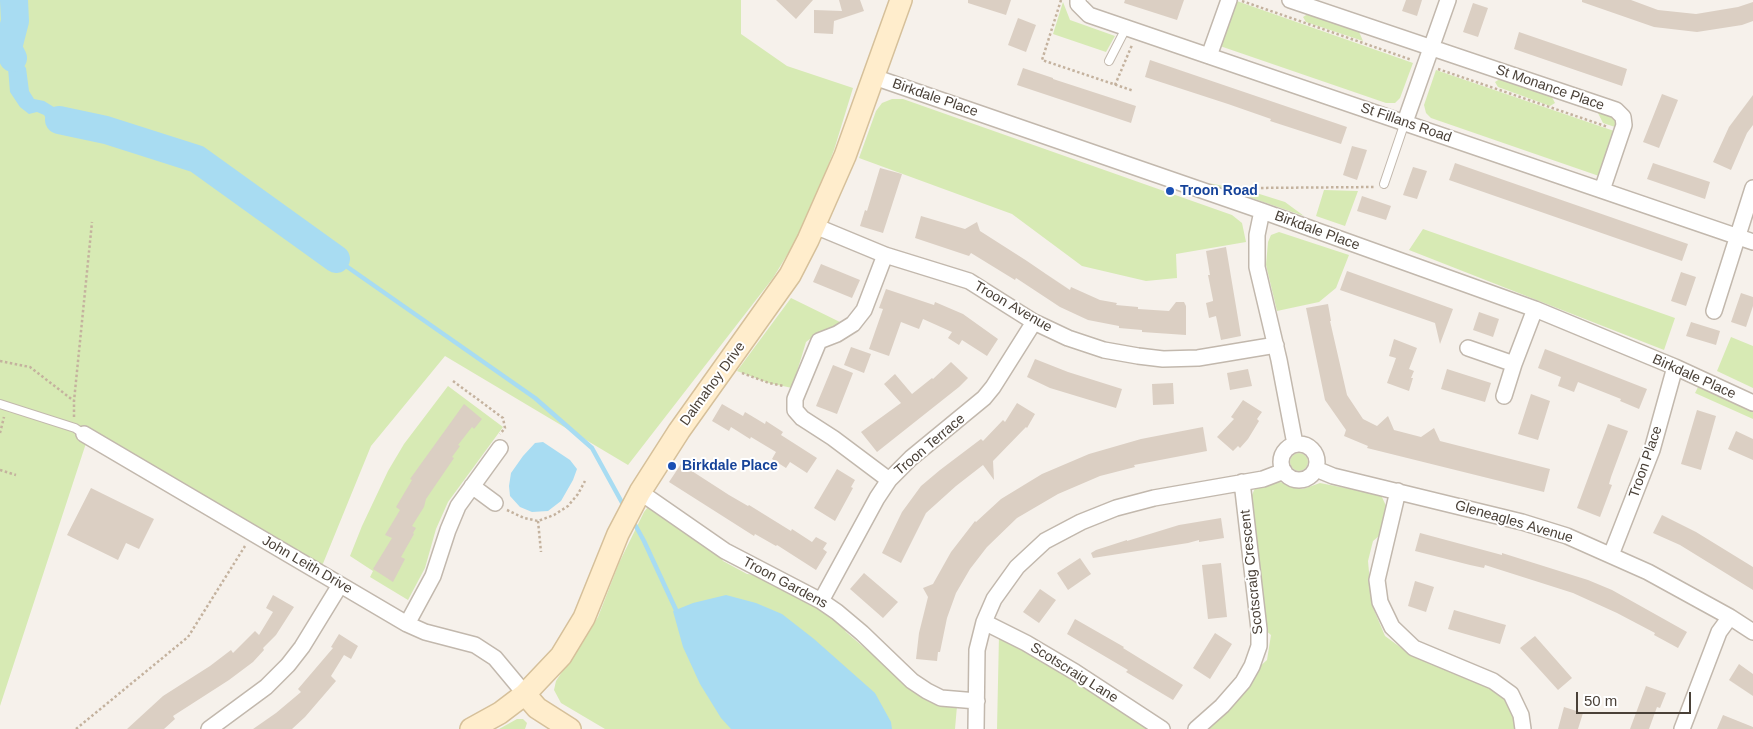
<!DOCTYPE html>
<style>
body{margin:0}
#map{position:relative;width:1753px;height:729px;overflow:hidden;background:#f6f1eb;font-family:Arial,sans-serif}
canvas{display:block}
.scale{position:absolute;left:1576px;top:692px;width:115px;height:22px;box-sizing:border-box;border:2px solid #4a4138;border-top:0;padding-left:6px;font-size:15px;line-height:18px;white-space:nowrap;color:#4a4138;-webkit-text-stroke:4px #fff;paint-order:stroke}
</style>
<div id="map">
<canvas width="1753" height="729"></canvas>
<div class="scale">50 m</div>
</div>
<script>
const c = document.querySelector('canvas').getContext('2d');
c.lineJoin = 'round';
function paint(path, color) {
  c.fillStyle = color;
  c.fill(path, 'evenodd');
}
function toPath(rows) {
  const path = new Path2D();
  for (const r of rows) {
    if (r.length === 3) {
      path.moveTo(r[0] + r[2], r[1]);
      path.arc(r[0], r[1], r[2], 0, 2 * Math.PI);
      continue;
    }
    path.moveTo(r[0], r[1]);
    for (let i = 2; i < r.length; i += 2) path.lineTo(r[i], r[i + 1]);
  }
  return path;
}
function stroke(path, color, width, dash) {
  c.strokeStyle = color;
  c.lineWidth = width;
  c.lineCap = dash ? 'butt' : 'round';
  c.setLineDash(dash || []);
  c.stroke(path);
}
function write(font, color, halo, rows, align = 'center') {
  c.font = font + ' Arial,sans-serif';
  c.lineWidth = 4;
  c.setLineDash([]);
  c.textBaseline = 'middle';
  c.strokeStyle = halo;
  c.fillStyle = color;
  for (const [text, x, y, turn = 0] of rows) {
    c.save();
    c.translate(x, y);
    c.rotate((+turn || 0) * Math.PI / 180);
    c.textAlign = isNaN(turn) ? turn : align;
    if (halo) c.strokeText(text, 0, 0);
    c.fillText(text, 0, 0);
    c.restore();
  }
}
const green = toPath([
 [0,0,741,0,741,34,787,66,853,88,834,150,806,224,773,278,628,465,445,356,371,446,322,566,90,431,0,706],
 [1234,0,1413,63,1400,98,1395,103,1386,103,1220,46],
 [1063,2,1070,20,1115,36,1106,52,1053,34],
 [1311,12,1357,27,1363,41,1306,22,1303,17],
 [1436,70,1617,132,1603,172,1599,176,1431,118,1426,113,1424,105],
 [1503,77,1550,93,1555,103,1550,106,1498,87,1495,82],
 [892,99,903,99,1232,215,1242,223,1246,242,1176,254,1177,278,1146,281,1082,266,1012,214,859,158,876,111,882,103],
 [1596,109,1619,120,1618,128,1603,123],
 [1208,183,1250,191,1285,202,1304,216],
 [1324,190,1358,191,1345,226,1316,216],
 [1423,229,1675,318,1664,350,1409,250],
 [1279,232,1349,255,1336,288,1319,302,1277,311,1266,265,1268,242,1271,235],
 [791,298,844,324,833,330,820,331,806,342,792,388,769,383,737,371],
 [1731,337,1753,346,1753,388,1717,371],
 [448,386,503,427,448,502,436,529,425,568,408,600,370,577,373,571,350,556,362,526,388,471,404,444],
 [1698,387,1753,412,1753,419,1695,393],
 [1299,462,9],
 [1280,482,1303,489,1320,483,1381,495,1387,508,1379,536,1373,541,1368,561,1372,605,1385,636,1411,655,1491,687,1506,700,1515,717,1515,729,1205,729,1258,668,1267,660,1271,635,1265,630,1250,500,1255,488],
 [648,507,718,552,723,561,747,574,758,575,816,604,839,620,846,632,867,650,877,653,957,706,955,729,605,729,561,703,554,690,556,681,598,617,619,563,644,512],
 [999,635,1073,676,1153,729,997,729],
 [517,719,523,719,527,723,525,729,499,729]
]);
const water = toPath([
 [13,58,19,60,26,68,29,91,34,99,44,101,57,109,60,115,59,120,57,123,50,125,44,115,37,112,29,114,20,107,10,92,8,68],
 [543,442,570,460,577,469,573,480,561,501,548,511,532,512,520,507,510,496,509,486,511,473,523,456,535,443],
 [726,595,756,603,782,614,814,639,875,693,891,722,892,729,731,729,721,718,700,684,683,647,673,611,693,603]
]);
const stream = toPath([
 [336,259,535,398,592,448,625,508],
 [633,521,644,541,676,610]
]);
const river = toPath([
 [13,58,8,48,15,21,14,0],
 [59,120,106,130,197,159,336,259]
]);
const building = toPath([
 [776,0,813,0,796,19],
 [839,0,860,0,864,11,834,21,833,34,814,33,814,10,842,11],
 [968,0,1011,0,1006,15,968,3],
 [1125,0,1184,0,1177,20,1124,3],
 [1406,0,1422,0,1417,16,1402,11],
 [1582,0,1631,0,1658,10,1696,14,1738,7,1753,2,1753,21,1742,25,1697,32,1654,27,1582,2],
 [1473,3,1488,8,1478,37,1463,32],
 [1018,18,1036,25,1026,52,1008,45],
 [1519,32,1627,69,1622,86,1514,49],
 [1150,60,1347,127,1341,144,1270,121,1271,119,1228,104,1145,77],
 [1023,68,1053,78,1053,79,1136,106,1131,123,1017,85],
 [1662,94,1678,100,1659,148,1643,142],
 [1753,95,1753,125,1747,133,1731,170,1713,162,1729,127],
 [1352,146,1367,150,1357,180,1343,175],
 [1455,163,1688,244,1682,261,1449,180],
 [1653,163,1710,182,1705,199,1647,179],
 [1413,167,1427,171,1417,199,1403,195],
 [880,168,902,174,883,233,860,226,865,210,867,211],
 [1362,196,1391,206,1386,220,1357,211],
 [921,216,965,229,977,222,980,231,1027,261,1046,274,1070,290,1071,287,1100,300,1117,303,1116,305,1138,307,1138,309,1169,311,1176,302,1184,302,1186,306,1186,335,1142,332,1142,330,1119,328,1119,326,1088,320,1060,307,1016,278,1015,280,971,253,969,256,915,238],
 [1226,247,1241,336,1221,340,1216,316,1209,318,1206,303,1213,301,1213,300,1208,275,1210,275,1206,251],
 [821,264,860,280,852,298,813,282],
 [1347,271,1453,309,1440,344,1435,323,1340,290],
 [1681,272,1696,277,1686,306,1671,301],
 [886,289,934,305,935,302,963,314,998,339,987,356,962,340,959,345,948,338,952,332,923,319,919,329,901,322,889,356,869,349,883,309,879,308],
 [1741,293,1753,297,1753,306,1746,327,1731,322],
 [1328,304,1331,321,1330,321,1347,395,1363,419,1377,426,1388,416,1394,430,1421,437,1434,428,1440,441,1550,469,1544,492,1367,448,1368,446,1344,436,1346,430,1325,400,1306,308],
 [1479,312,1499,319,1493,337,1473,330],
 [1691,322,1720,331,1716,345,1686,336],
 [1394,339,1417,348,1409,369,1414,371,1411,378,1413,378,1409,391,1387,383,1396,358,1389,356],
 [851,347,871,354,864,373,844,365],
 [1545,349,1647,389,1639,409,1620,401,1621,399,1578,382,1574,392,1558,386,1561,377,1538,368],
 [1035,359,1068,372,1122,389,1116,408,1050,388,1027,377],
 [951,362,968,378,959,387,877,452,861,432,901,403,884,384,895,374,912,394,932,378,933,379],
 [833,365,853,373,837,414,816,406],
 [1248,369,1252,386,1230,390,1227,373],
 [1447,369,1491,383,1485,402,1441,389],
 [1173,383,1174,404,1153,405,1152,384],
 [1531,394,1550,401,1538,440,1518,434],
 [1243,400,1262,412,1257,419,1259,421,1248,439,1240,448,1238,446,1233,451,1217,437,1234,419,1231,417],
 [1017,403,1035,414,1027,428,1026,427,993,461,994,480,983,465,956,486,926,513,901,563,882,553,902,512,921,486,940,470,981,439,983,441,1003,420,1005,422],
 [464,404,482,419,474,429,472,427,458,445,460,446,452,457,454,458,426,499,424,507,412,526,416,528,413,533,414,534,401,557,405,559,393,582,373,569,392,538,385,535,400,510,396,507,412,480,410,479],
 [722,404,743,416,745,412,765,424,766,421,783,432,781,435,817,458,807,473,790,462,786,468,772,459,776,452,751,437,750,439,731,427,729,431,712,421],
 [1697,410,1716,416,1701,470,1681,464],
 [1608,424,1628,431,1611,477,1609,484,1612,485,1600,517,1577,508],
 [1203,427,1207,451,1134,465,1135,467,1100,476,1058,494,1017,518,987,547,970,569,956,593,947,618,940,652,938,652,937,661,916,659,919,633,928,597,923,588,933,584,951,552,975,521,976,522,1001,499,1042,474,1089,454,1141,439],
 [1736,431,1753,439,1753,460,1728,449],
 [681,464,729,495,748,506,749,505,791,531,792,529,812,542,816,537,827,543,823,549,827,552,816,570,777,545,776,546,755,534,754,536,669,482],
 [837,469,855,480,851,487,853,488,835,521,814,508],
 [91,488,154,519,139,549,126,543,118,560,67,535],
 [1662,515,1696,532,1753,567,1753,590,1680,545,1653,533],
 [1221,518,1224,538,1199,542,1199,540,1188,543,1093,558,1091,553,1096,550,1127,540,1127,541,1179,525],
 [1420,533,1502,555,1502,553,1588,580,1612,590,1687,632,1678,648,1654,635,1655,633,1617,613,1573,593,1485,565,1484,568,1470,565,1415,551],
 [1080,558,1091,574,1068,590,1057,573],
 [1221,563,1227,617,1208,619,1202,565],
 [864,573,898,602,883,618,850,589],
 [1415,581,1434,587,1426,612,1408,606],
 [1040,589,1056,600,1039,623,1023,612],
 [273,595,294,607,276,635,263,648,264,650,253,662,229,680,173,716,175,719,164,729,127,729,163,696,210,666,231,650,233,653,255,631,259,635,273,612,266,608],
 [1454,610,1506,625,1500,644,1448,629],
 [1075,619,1124,647,1123,648,1183,685,1173,700,1126,672,1128,670,1067,634],
 [1215,633,1232,644,1210,679,1193,668],
 [339,634,358,646,351,659,344,655,331,676,336,681,305,717,292,729,253,729,276,713,301,692,298,689,333,648,331,647],
 [1535,636,1572,678,1558,690,1520,648],
 [1739,664,1753,674,1753,696,1729,680],
 [1646,686,1666,693,1660,708,1657,707,1649,729,1630,729],
 [1564,707,1583,713,1578,729,1558,729],
 [1723,715,1753,727,1753,729,1717,729]
]);
const path = toPath([
 [1061,0,1042,60,1134,91],
 [1242,1,1412,60],
 [1438,69,1608,127],
 [1115,85,1132,45],
 [1251,188,1375,187],
 [0,361,30,367,74,401],
 [742,373,769,383,784,386],
 [453,381,503,418,505,428,500,434],
 [74,417,74,401,92,222],
 [0,433,4,417],
 [0,470,16,475],
 [507,510,524,518,538,521,554,515,568,506,578,494,585,481],
 [538,521,541,552],
 [76,729,188,637,245,546]
]);
const lane = toPath([
 [1109,61,1126,28],
 [1384,184,1405,122],
 [0,404,75,428,84,434]
]);
const street = toPath([
 [1078,0,1078,4,1089,15,1753,242],
 [1290,0,1616,110,1623,117,1624,125,1602,190],
 [1209,56,1229,0],
 [874,77,1262,211,1535,309,1675,367,1753,403],
 [1405,122,1448,0],
 [1262,211,1257,235,1257,267,1279,360,1295,444],
 [815,226,885,255,969,281,1034,322,1068,338,1104,350,1138,356,1163,359,1198,358,1276,345],
 [885,255,864,310,853,324,837,334,819,341,795,399,795,410,802,418,833,438,889,480],
 [1714,311,1753,188],
 [1468,348,1514,364],
 [1504,396,1514,364,1535,309],
 [84,434,407,624,425,632,475,645,495,658,525,694],
 [1299,462,18],
 [1316,469,1333,476,1522,522,1567,536,1648,572,1730,617,1753,632],
 [472,486,495,503],
 [1398,491,1377,580,1380,602,1392,627,1414,648,1493,681,1511,694,1521,715,1523,729],
 [640,492,725,551,821,601,837,612,862,633,912,681,927,691,941,698,977,701],
 [1611,555,1652,450,1675,367],
 [821,601,877,498,889,480,911,458,984,398,993,387,1034,322],
 [984,622,1026,643,1075,672,1162,729],
 [407,624,433,576,448,530,458,506,500,448],
 [209,729,266,687,288,665,302,647,340,585],
 [976,729,977,650,984,622,994,599,1017,567,1045,541,1081,522,1116,508,1154,498,1263,479,1284,471],
 [1196,729,1222,706,1243,682,1252,666,1259,646,1259,629,1242,482],
 [1682,729,1719,632,1730,617]
]);
const secondary = toPath([
 [525,694,537,708,570,729],
 [471,729,500,713,525,694,561,656,584,618,618,534,640,492,679,431,790,275,808,240,845,156,901,0]
]);
const markers = [
 [1170,191,5,"#1a4fb4"],
 [672,466,5,"#1a4fb4"]
];
const streetNames = [
 ["St Monance Place",1550,88,19],
 ["Birkdale Place",935,98,19],
 ["St Fillans Road",1406,123,19],
 ["Birkdale Place",1317,231,20],
 ["Troon Avenue",1013,307,30],
 ["Birkdale Place",1694,377,24],
 ["Dalmahoy Drive",713,384,-54],
 ["Troon Terrace",930,445,-40],
 ["Troon Place",1646,462,-71],
 ["Gleneagles Avenue",1514,522,16],
 ["John Leith Drive",307,565,30],
 ["Scotscraig Crescent",1252,572,-96],
 ["Troon Gardens",785,583,28],
 ["Scotscraig Lane",1074,673,32]
];
const transitNames = [
 ["Troon Road",1180,191],
 ["Birkdale Place",682,466]
];
paint(green, '#d7eab4');
paint(water, '#a8dcf2');
stroke(stream, '#a8dcf2', 4.5);
stroke(river, '#a8dcf2', 28);
paint(building, '#dbcfc3');
stroke(lane, '#c2b8ad', 10);
stroke(street, '#c2b8ad', 18);
stroke(secondary, '#d6c09a', 24);
stroke(path, '#c4b29e', 2.5, [2.5, 2.5]);
stroke(lane, '#fff', 8);
stroke(street, '#fff', 15);
stroke(secondary, '#ffedcc', 21);
for (const [x, y, r, color] of markers) {
  const dot = new Path2D();
  dot.arc(x, y, r, 0, 2 * Math.PI);
  c.fillStyle = color;
  c.fill(dot);
  stroke(dot, '#fff', 2);
}
write('14px', '#4a4138', '#fff', streetNames);
write('bold 14px', '#164399', '#fff', transitNames, 'left');
</script>
